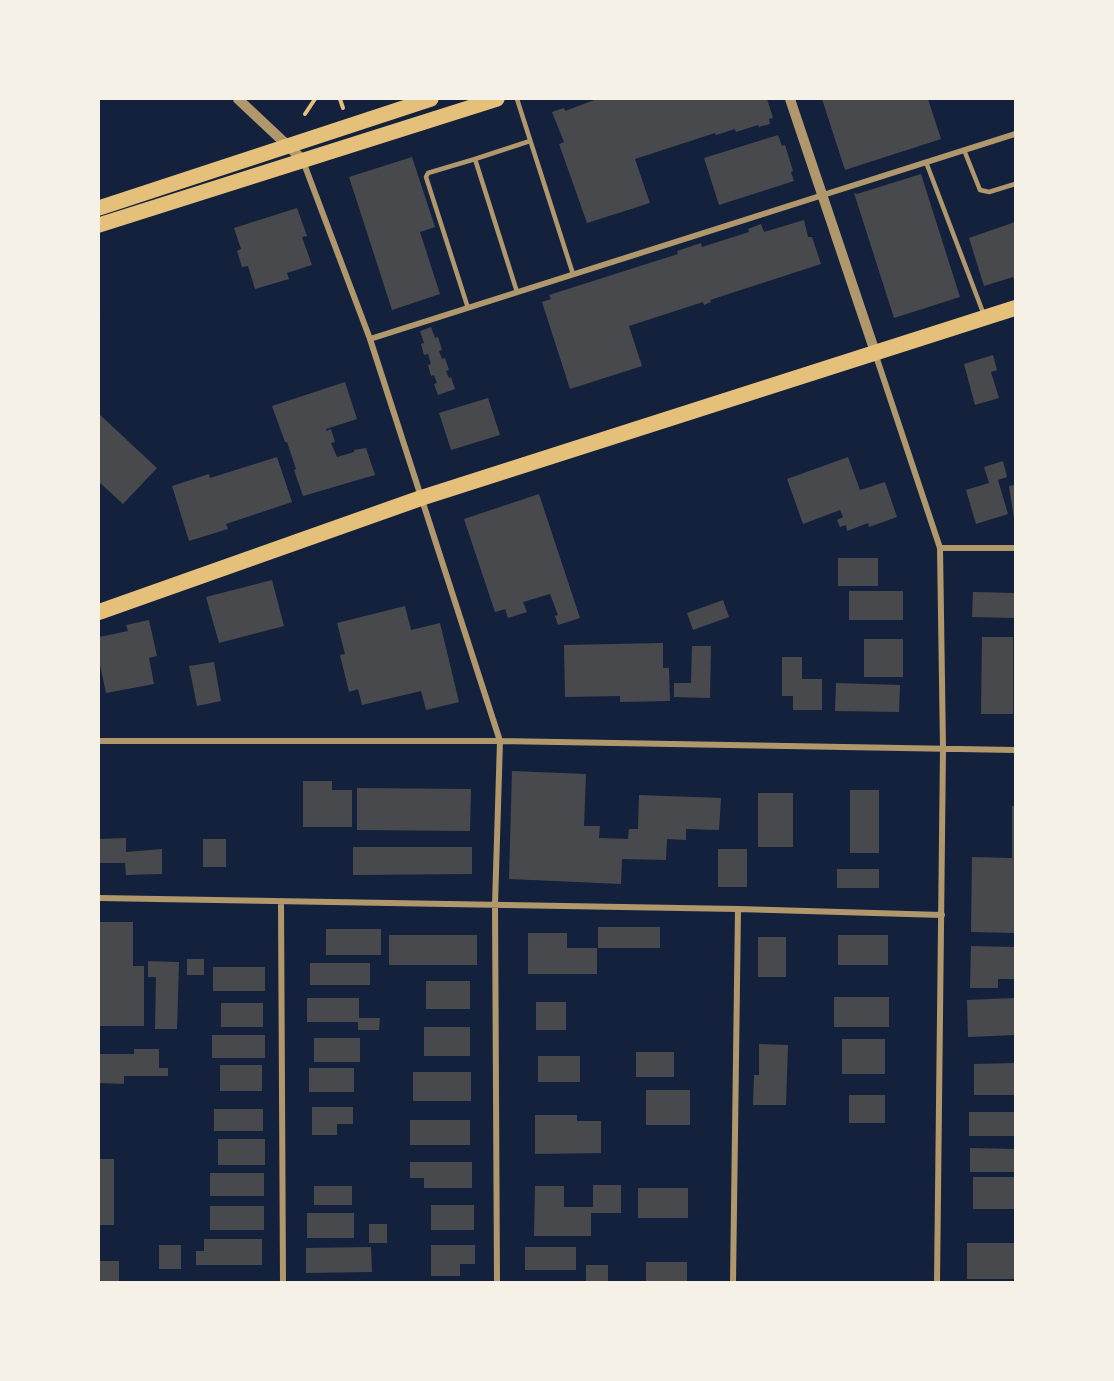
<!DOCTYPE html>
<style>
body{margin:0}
#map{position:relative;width:1114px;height:1381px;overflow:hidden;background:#14213d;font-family:"Open Sans",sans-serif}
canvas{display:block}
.frame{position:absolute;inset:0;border:100px solid #f6f1e7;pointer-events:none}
</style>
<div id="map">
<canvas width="1114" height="1381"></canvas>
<div class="frame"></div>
</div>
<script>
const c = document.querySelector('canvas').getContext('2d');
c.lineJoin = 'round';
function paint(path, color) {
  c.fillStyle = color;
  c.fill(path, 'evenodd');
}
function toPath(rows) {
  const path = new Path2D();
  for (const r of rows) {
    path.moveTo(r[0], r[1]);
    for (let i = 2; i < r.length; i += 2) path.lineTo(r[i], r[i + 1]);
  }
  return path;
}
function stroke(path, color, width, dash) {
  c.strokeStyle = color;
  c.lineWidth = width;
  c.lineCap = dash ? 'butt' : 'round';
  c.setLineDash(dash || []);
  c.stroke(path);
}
const pier = toPath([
 [168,99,268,99,288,118,232,183,99,322,99,168]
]);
const building = toPath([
 [597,99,767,99,773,118,769,119,770,124,759,127,758,125,736,132,735,129,716,135,715,133,635,159,650,203,587,223,559,144,564,142,552,112,564,108,565,111],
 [822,99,928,99,941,139,845,170],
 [778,135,782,146,785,145,793,171,791,172,794,181,719,205,704,158],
 [412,157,435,227,420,232,440,294,392,310,349,177],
 [921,174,960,297,894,318,854,193,857,194],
 [297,208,307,236,302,237,312,265,287,273,289,279,255,289,248,266,242,267,237,251,241,249,234,228],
 [804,220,808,237,812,237,821,264,710,300,711,302,704,305,703,302,629,326,642,366,570,389,542,302,551,299,549,295,678,254,677,251,701,243,702,247,749,232,748,229,761,224,764,232],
 [1015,222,1015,283,1013,277,984,286,969,238],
 [431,327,435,338,438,337,442,350,439,351,442,359,445,358,449,370,446,371,449,378,451,377,455,389,438,395,434,384,437,383,434,375,431,376,428,365,431,364,428,354,424,355,421,344,424,343,420,331],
 [993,355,997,370,991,372,999,398,975,405,964,364],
 [345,382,357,419,326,429,326,431,331,429,335,442,331,443,337,457,354,452,354,450,366,448,375,475,303,496,294,470,296,469,287,442,285,442,272,406],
 [488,398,500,435,451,450,439,413],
 [99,414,157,468,123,504,99,482],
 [277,457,292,502,226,524,228,529,189,541,172,486,209,474,210,478],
 [848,457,860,490,885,482,897,517,869,527,868,523,847,531,846,525,840,527,837,520,843,517,840,510,803,524,787,479],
 [1003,461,1007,477,998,480,1008,514,976,524,966,490,989,483,984,467],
 [1015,485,1015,518,1014,519,1009,486],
 [539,494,580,618,558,625,555,616,558,615,550,594,523,602,527,612,508,618,505,609,495,612,464,519],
 [838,558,878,558,878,586,838,586],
 [272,580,284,626,219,643,206,597],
 [849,591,903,591,903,620,849,620],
 [973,592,1015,593,1015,618,972,617],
 [723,600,729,617,693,630,687,613],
 [405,606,411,630,440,623,459,702,426,710,421,691,362,705,358,689,349,692,340,655,345,654,337,623],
 [149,620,157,656,149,658,154,684,106,693,99,660,99,637,128,631,126,625],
 [982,637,1013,637,1013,714,981,714],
 [864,639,903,639,903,677,864,677],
 [663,643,663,668,669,668,670,701,620,702,620,696,565,697,564,645],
 [692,646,711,646,710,698,674,697,674,683,691,683],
 [782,657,802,657,802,679,822,679,822,710,793,710,793,696,782,696],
 [214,662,221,701,197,706,189,666],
 [836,683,900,685,899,712,835,711],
 [512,771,586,774,584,826,600,826,599,838,628,839,629,829,638,829,639,795,721,798,719,830,686,829,686,840,667,839,666,860,622,859,621,884,509,879],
 [303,781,332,781,332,790,352,790,352,827,303,827],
 [357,788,471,789,470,831,357,830],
 [850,790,879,790,879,853,850,853],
 [758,793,793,793,793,847,758,847],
 [1012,806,1015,806,1015,933,971,932,972,857,1012,858],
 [126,838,126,852,162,849,162,874,126,875,125,863,99,863,99,839],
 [203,839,226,839,226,867,203,867],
 [353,847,472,847,472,874,353,875],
 [718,849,747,849,747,887,718,887],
 [837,869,879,869,879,888,837,888],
 [99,922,133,922,133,966,144,966,144,1026,99,1026],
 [598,927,660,927,660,948,598,948],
 [326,929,381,929,381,955,326,955],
 [528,933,567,933,567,948,597,948,597,974,528,974],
 [389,935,477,935,477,965,389,965],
 [838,935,888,935,888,965,838,965],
 [758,937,786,937,786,977,758,977],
 [971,946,1015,947,1015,979,998,979,998,988,970,988],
 [187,959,204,959,204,975,187,975],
 [148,961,179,962,177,1029,155,1029,156,977,148,977],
 [310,963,370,963,370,985,310,985],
 [213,967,265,967,265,991,213,991],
 [426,981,470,981,470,1009,426,1009],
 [834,997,889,997,889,1027,834,1027],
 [307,998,359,998,359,1018,380,1018,379,1030,358,1030,358,1022,307,1022],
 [1015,998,1015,1035,968,1037,967,1000],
 [536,1002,566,1002,566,1030,536,1030],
 [221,1003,263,1003,263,1027,221,1027],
 [424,1027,470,1027,470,1056,424,1056],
 [212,1035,265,1035,265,1058,212,1058],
 [314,1038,360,1038,360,1062,314,1062],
 [842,1039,885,1039,885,1074,842,1074],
 [759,1044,788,1045,786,1105,753,1105,754,1075,759,1075],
 [134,1049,159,1049,159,1068,168,1068,168,1076,124,1076,124,1084,99,1083,99,1054,134,1054],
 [636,1052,674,1052,674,1077,636,1077],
 [538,1056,580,1056,580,1082,538,1082],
 [1015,1063,1015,1095,974,1095,974,1064],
 [220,1065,262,1065,262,1091,220,1091],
 [309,1068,354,1068,354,1092,309,1092],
 [413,1072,471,1072,471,1101,413,1101],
 [646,1090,690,1090,690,1125,646,1125],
 [849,1095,885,1095,885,1123,849,1123],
 [312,1107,353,1107,353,1124,337,1124,337,1135,312,1135],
 [214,1109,263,1109,263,1131,214,1131],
 [969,1112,1015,1112,1015,1136,969,1136],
 [535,1115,577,1115,577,1121,601,1121,601,1153,535,1154],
 [410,1120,470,1120,470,1145,410,1145],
 [218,1139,265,1139,265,1165,218,1165],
 [970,1148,1015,1149,1015,1172,970,1172],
 [99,1159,114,1159,114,1225,99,1225],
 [410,1162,472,1162,472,1188,424,1188,424,1178,410,1178],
 [210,1173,264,1173,264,1196,210,1196],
 [973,1177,1015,1177,1015,1209,973,1209],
 [593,1185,621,1185,621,1213,591,1213,591,1236,534,1236,535,1186,564,1186,564,1207,593,1207],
 [314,1186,352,1186,352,1205,314,1205],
 [638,1188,688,1188,688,1218,638,1218],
 [431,1205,474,1205,474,1230,431,1230],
 [210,1206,264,1206,264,1230,210,1230],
 [307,1213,354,1213,354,1238,307,1238],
 [369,1224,387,1224,387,1243,369,1243],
 [204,1239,262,1239,262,1265,196,1265,196,1251,204,1251],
 [967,1243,1015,1243,1015,1279,967,1279],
 [159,1245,181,1245,181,1269,159,1269],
 [431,1245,475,1245,475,1264,460,1264,460,1276,431,1276],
 [371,1247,372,1272,306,1273,306,1248],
 [525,1247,576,1247,576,1270,525,1270],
 [99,1261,119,1261,119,1282,99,1282],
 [646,1262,687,1262,687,1282,646,1282],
 [586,1265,608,1265,608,1282,586,1282]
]);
const path = toPath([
 [340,99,343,108],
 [305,114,315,99]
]);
const service = toPath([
 [517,99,573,274],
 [964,150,980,190,989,192,1015,184],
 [926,162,984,315],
 [517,292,475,159,530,141],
 [468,308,426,177,428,173,475,159]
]);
const minor = toPath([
 [303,161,370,339,500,741,495,904,497,1282],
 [370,339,1015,134],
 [875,353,940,548,943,748,937,1282],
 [940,548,1015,548],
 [99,741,500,741,1015,750],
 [99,898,738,909,942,915],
 [281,902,283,1282],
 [733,1282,738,909]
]);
const tertiary = toPath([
 [238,99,303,160],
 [790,99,875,352]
]);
const primary = toPath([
 [99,208,431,99],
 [99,225,497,99]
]);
const trunk = toPath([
 [99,612,421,498,1015,308]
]);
paint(pier, '#14213d');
paint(building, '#48494c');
stroke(path, '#e5c07b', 4);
stroke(service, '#b1986c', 4.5);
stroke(minor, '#b1986c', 6);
stroke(tertiary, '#b1986c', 10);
stroke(primary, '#e5c07b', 15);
stroke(trunk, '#e5c07b', 16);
</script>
